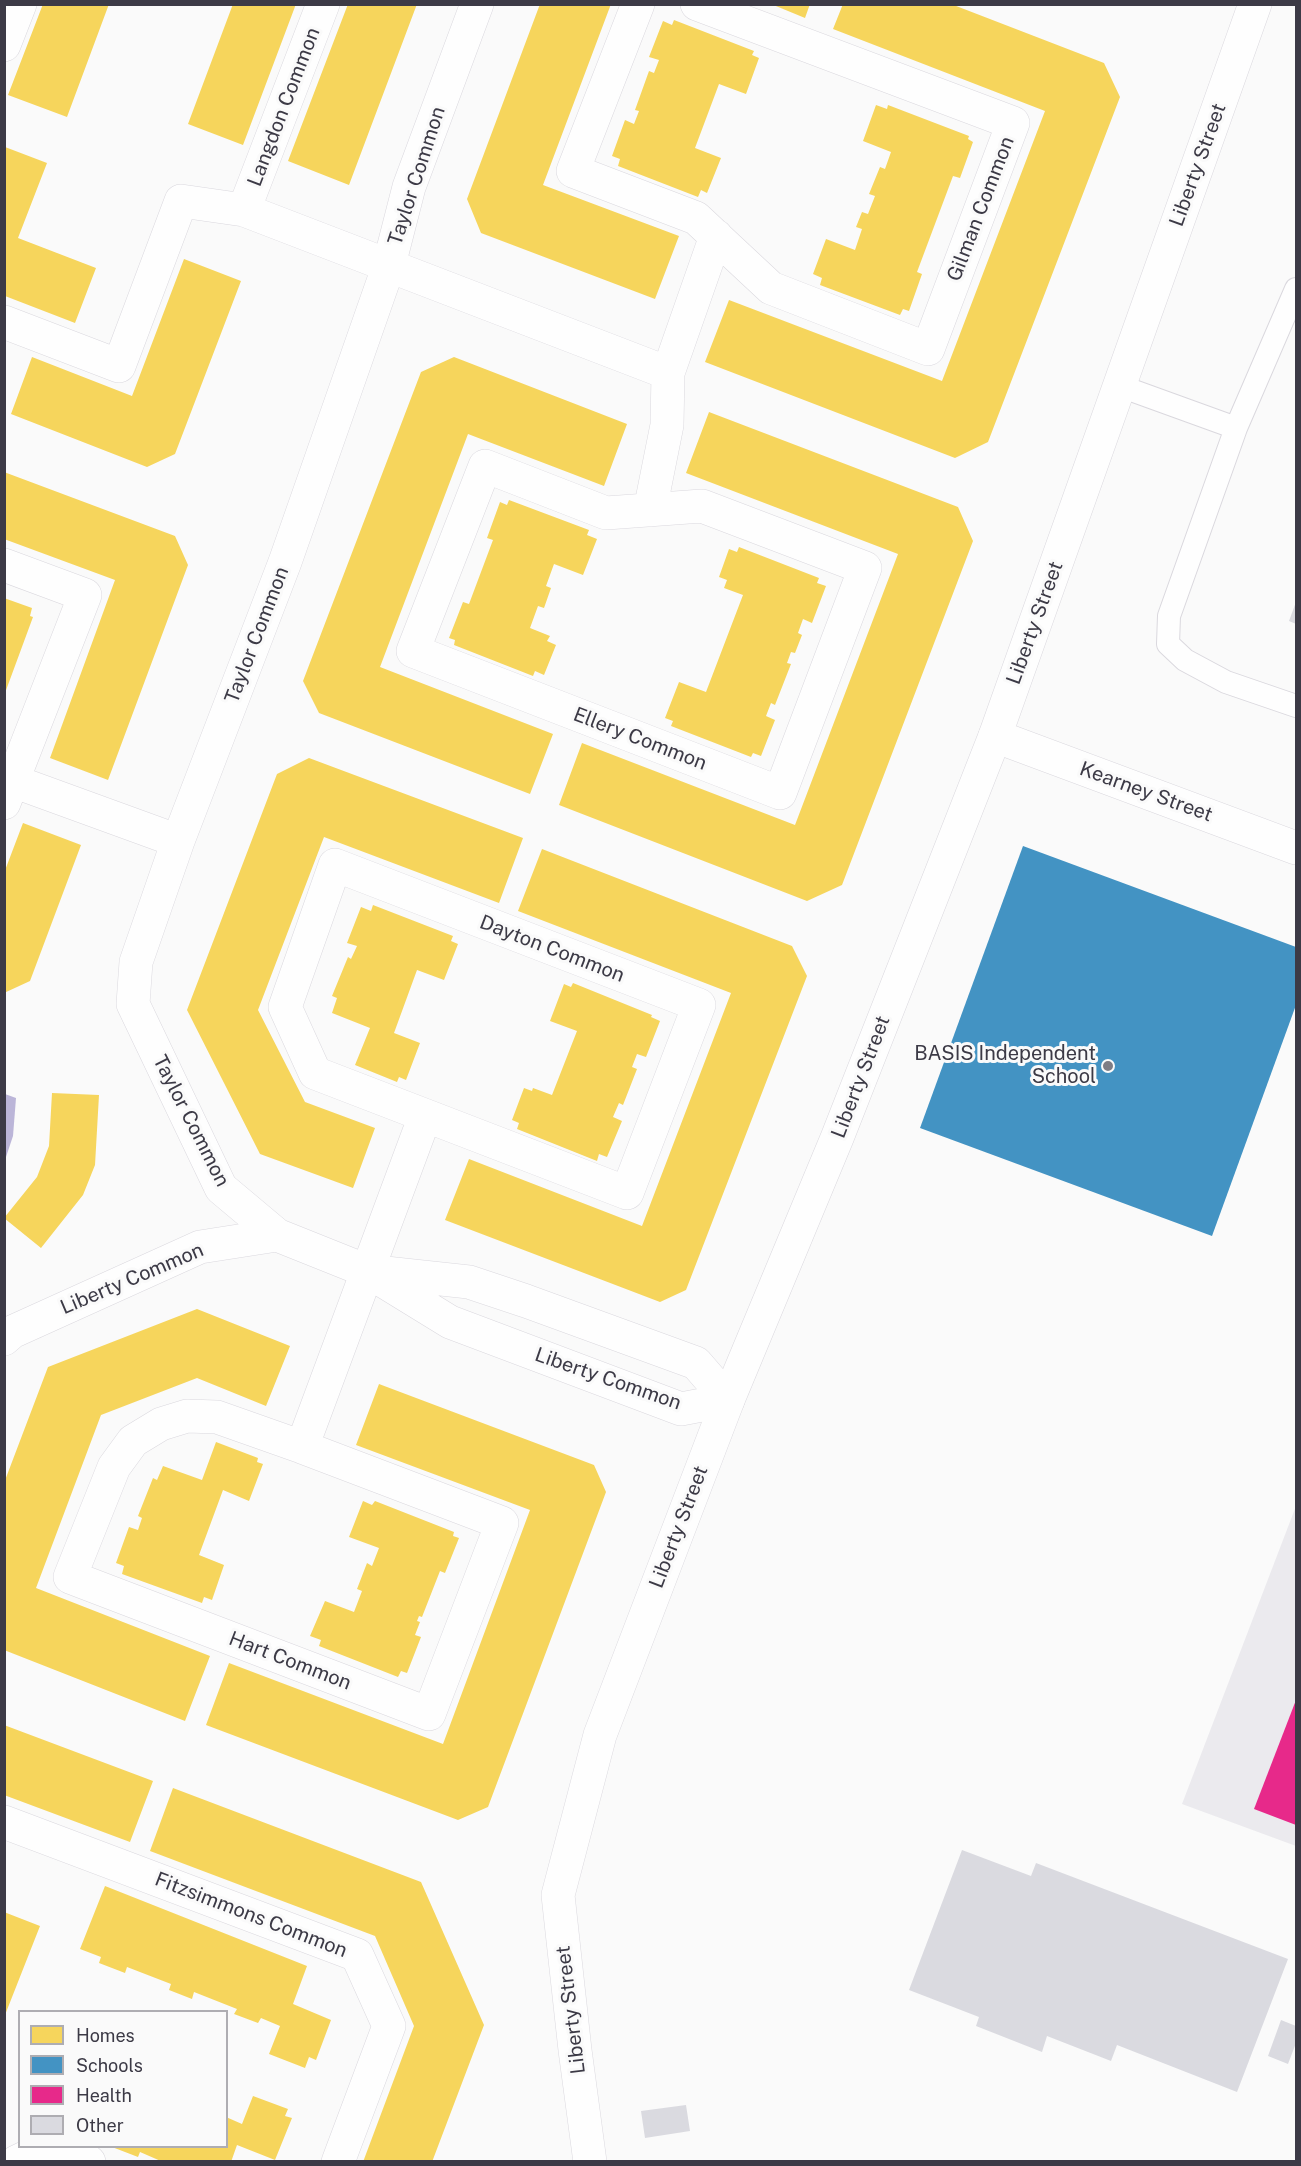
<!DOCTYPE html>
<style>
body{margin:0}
#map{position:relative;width:1301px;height:2166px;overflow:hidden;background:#fafafa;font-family:"Public Sans",sans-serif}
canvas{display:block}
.frame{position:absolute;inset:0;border:6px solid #3c3a46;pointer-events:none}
.legend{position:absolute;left:18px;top:2010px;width:210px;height:138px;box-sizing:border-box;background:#fafafa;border:2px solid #aeadb2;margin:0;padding:8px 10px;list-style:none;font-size:18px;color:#3c3a46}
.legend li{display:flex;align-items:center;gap:12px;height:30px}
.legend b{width:30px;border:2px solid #aeadb2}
</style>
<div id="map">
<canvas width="1301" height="2166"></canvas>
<div class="frame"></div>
<ul class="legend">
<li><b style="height:16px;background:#f6d55c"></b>Homes</li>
<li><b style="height:16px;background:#4393c3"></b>Schools</li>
<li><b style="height:16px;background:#e7298a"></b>Health</li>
<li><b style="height:16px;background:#dadae0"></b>Other</li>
</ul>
</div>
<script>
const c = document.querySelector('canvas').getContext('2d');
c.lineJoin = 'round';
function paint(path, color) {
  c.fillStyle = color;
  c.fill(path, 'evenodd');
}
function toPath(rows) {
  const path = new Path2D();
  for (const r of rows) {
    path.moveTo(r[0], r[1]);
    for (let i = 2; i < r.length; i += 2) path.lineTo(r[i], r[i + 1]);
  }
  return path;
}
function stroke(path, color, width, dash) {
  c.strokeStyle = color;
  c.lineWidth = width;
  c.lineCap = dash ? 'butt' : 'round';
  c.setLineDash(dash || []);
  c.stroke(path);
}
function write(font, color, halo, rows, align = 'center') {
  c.font = font + ' "Public Sans",sans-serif';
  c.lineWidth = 6;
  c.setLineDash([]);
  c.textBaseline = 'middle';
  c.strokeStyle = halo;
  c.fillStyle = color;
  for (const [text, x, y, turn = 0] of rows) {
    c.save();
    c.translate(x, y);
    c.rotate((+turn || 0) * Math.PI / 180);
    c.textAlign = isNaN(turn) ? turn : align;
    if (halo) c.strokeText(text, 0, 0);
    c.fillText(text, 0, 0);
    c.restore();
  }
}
const built = toPath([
 [1296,1506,1296,1846,1182,1804]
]);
const water = toPath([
 [5,1094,16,1098,13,1136,5,1160]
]);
const homes = toPath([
 [43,4,109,4,67,117,8,95],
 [233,4,296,4,243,145,188,124],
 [348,4,417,4,349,185,288,161],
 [540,4,611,4,543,185,679,236,655,299,481,233,467,199],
 [771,4,810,4,805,18],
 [843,4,951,4,1104,63,1120,97,988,442,955,458,705,362,729,300,942,381,1045,111,833,29],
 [674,20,754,51,752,55,759,58,746,94,719,84,695,148,721,158,707,193,701,190,698,197,618,166,620,159,612,156,625,120,634,124,639,111,635,110,649,71,654,73,659,60,649,57,663,21,672,25],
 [876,105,887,109,888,105,969,136,968,139,973,142,960,178,953,176,917,272,922,274,909,311,903,309,900,315,820,285,822,278,813,274,826,239,855,250,862,229,856,227,862,212,868,214,875,196,869,194,880,167,885,169,891,152,863,141],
 [5,147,47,163,18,238,96,268,75,323,5,296],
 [184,259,241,281,175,454,147,467,11,414,32,357,132,396],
 [454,357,627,424,604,486,468,434,380,667,553,734,530,794,319,713,303,681,421,372],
 [709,412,958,507,973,541,842,885,807,901,559,805,582,743,795,825,898,554,686,473],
 [4,472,175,536,188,565,108,780,50,758,115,580,4,539],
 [509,500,589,530,587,535,597,539,583,575,554,564,546,586,551,588,544,608,538,606,530,628,550,636,547,641,556,645,544,675,535,671,533,676,454,645,455,640,449,638,463,602,469,604,493,540,487,538,500,502,507,505],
 [739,547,819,578,817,583,826,586,812,623,803,619,798,633,802,635,795,653,791,652,787,663,791,664,775,705,771,703,766,716,775,720,761,756,753,753,751,757,671,726,673,721,665,718,679,682,706,692,743,595,724,588,727,580,719,577,729,549,737,552],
 [4,598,32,608,30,616,33,617,5,693],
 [309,758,523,838,499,903,324,837,258,1010,305,1102,375,1128,353,1188,260,1154,187,1010,277,774],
 [23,823,81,845,30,981,4,993,4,873],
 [542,849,792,946,807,976,686,1290,660,1302,445,1220,469,1159,642,1226,731,993,518,911],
 [373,905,453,936,451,941,458,944,444,980,417,970,394,1033,420,1043,406,1080,399,1077,397,1082,355,1065,370,1028,332,1013,337,998,332,996,348,957,351,959,357,946,347,943,361,907,371,911],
 [573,983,652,1015,651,1017,660,1021,646,1057,637,1054,632,1067,637,1069,623,1105,619,1103,613,1117,622,1121,607,1157,599,1154,597,1161,517,1129,519,1123,512,1120,524,1088,532,1091,533,1088,552,1095,577,1031,550,1021,564,984,571,987],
 [52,1093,99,1095,95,1165,83,1195,41,1248,4,1218,37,1177,49,1146],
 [197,1309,290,1346,266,1406,197,1378,101,1415,36,1588,210,1656,185,1721,4,1650,4,1483,48,1367],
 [379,1384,594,1465,606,1492,488,1807,458,1820,206,1725,229,1663,443,1744,530,1510,356,1445],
 [216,1442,258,1458,257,1462,263,1464,249,1501,223,1490,199,1555,224,1565,212,1600,204,1597,202,1603,122,1574,124,1566,116,1563,129,1527,138,1530,142,1518,138,1516,153,1478,157,1480,163,1466,202,1480],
 [363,1501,372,1505,375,1501,454,1532,453,1536,459,1538,445,1573,440,1571,422,1617,419,1616,417,1621,420,1622,415,1635,421,1637,407,1673,401,1671,398,1677,319,1646,321,1640,310,1636,325,1601,354,1612,362,1591,357,1589,367,1563,372,1566,379,1548,349,1537],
 [4,1725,153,1781,130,1842,4,1795],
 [173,1788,421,1882,484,2025,432,2162,363,2162,414,2026,375,1936,150,1851],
 [105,1886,307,1966,293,2004,331,2020,316,2060,309,2057,305,2068,269,2054,280,2026,261,2018,258,2023,234,2014,237,2009,194,1992,192,1999,169,1990,171,1984,127,1967,125,1973,99,1963,101,1957,80,1949],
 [4,1912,40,1926,5,2015,4,2015],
 [253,2096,288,2109,285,2116,292,2118,275,2160,237,2145,231,2162,163,2162,140,2152,138,2157,112,2147,226,2146,226,2117,242,2124]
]);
const schools = toPath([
 [1023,846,1296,947,1296,1005,1212,1236,920,1128]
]);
const health = toPath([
 [1296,1700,1296,1825,1254,1809]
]);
const building = toPath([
 [1296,602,1296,624,1289,621],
 [962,1850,1031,1876,1036,1863,1288,1959,1237,2092,1117,2045,1111,2061,1047,2036,1042,2052,976,2026,979,2017,909,1990],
 [1281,2020,1296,2026,1296,2043,1288,2064,1268,2056],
 [686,2105,690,2131,645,2138,641,2111]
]);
const service = toPath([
 [1296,289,1236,428,1169,616,1168,644,1185,660,1226,682,1296,706],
 [1120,386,1236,428]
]);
const minor = toPath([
 [638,4,573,171,696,218,771,288,928,349,1013,123,697,4],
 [4,45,20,4],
 [244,210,323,4],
 [4,322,119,366,181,201,244,210,668,373],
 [485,466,606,513,702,506,865,568,780,793,413,651,485,466],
 [650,510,667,425,668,373,716,236],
 [4,565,85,595,4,803],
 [995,736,1296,848],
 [13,781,178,841],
 [335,865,699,1005,627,1193,315,1073,285,1007,335,865],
 [277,1235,221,1188,133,1004,136,962,178,841,285,562,389,265,409,187,477,4],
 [4,1339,12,1332,200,1247,277,1235,367,1271,450,1322,681,1409,728,1400,696,1363,526,1301,469,1282,367,1271],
 [187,1416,217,1417,302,1447,502,1523,429,1714,70,1577,114,1467,133,1441,161,1424,187,1416],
 [302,1447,425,1116],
 [4,1822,357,1955,389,2026,338,2162],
 [51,2146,89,2162],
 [16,2162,49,2146]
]);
const tertiary = toPath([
 [590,2162,575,2050,558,1895,600,1735,728,1400,837,1138,995,736,1255,4]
]);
const markers = [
 [1108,1066,6,"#7e7d85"]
];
const streetNames = [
 ["Langdon Common",284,107,-69],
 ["Liberty Street",1198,165,-70],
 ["Taylor Common",417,176,-72],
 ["Gilman Common",981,209,-69],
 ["Liberty Street",1035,623,-70],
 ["Taylor Common",257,635,-69],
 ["Ellery Common",640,739,21],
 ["Kearney Street",1146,792,20],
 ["Dayton Common",552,949,21],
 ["Liberty Street",861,1077,-69],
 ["Taylor Common",191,1121,63],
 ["Liberty Common",132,1279,-23],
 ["Liberty Common",608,1379,19],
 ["Liberty Street",679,1527,-69],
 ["Hart Common",290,1661,21],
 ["Fitzsimmons Common",251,1915,21],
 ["Liberty Street",571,2010,-97]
];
const poiNames = [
 ["BASIS Independent",1096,1054],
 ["School",1096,1077]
];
paint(built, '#ebeaee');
paint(water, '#bbb5d8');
paint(homes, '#f6d55c');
paint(schools, '#4393c3');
paint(health, '#e7298a');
paint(building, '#dadae0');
stroke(service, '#dad8de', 24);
stroke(minor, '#dad8de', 34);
stroke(tertiary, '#dad8de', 34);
stroke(service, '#fefefe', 22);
stroke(minor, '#fefefe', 33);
stroke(tertiary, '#fefefe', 33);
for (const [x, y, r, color] of markers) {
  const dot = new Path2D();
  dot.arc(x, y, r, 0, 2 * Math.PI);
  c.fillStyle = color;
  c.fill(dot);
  stroke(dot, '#fafafa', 2);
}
write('20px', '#3c3a46', '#fafafa', streetNames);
write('20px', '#3c3a46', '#fafafa', poiNames, 'right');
</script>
